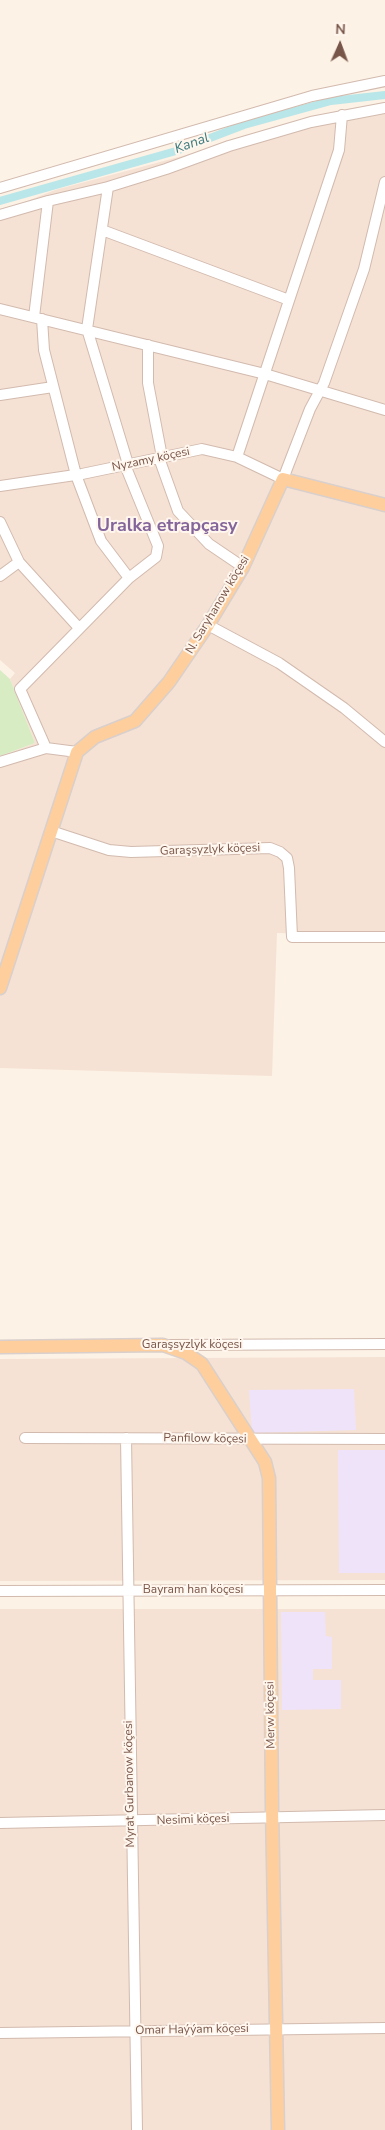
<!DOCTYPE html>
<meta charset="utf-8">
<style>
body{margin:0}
#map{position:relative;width:385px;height:2130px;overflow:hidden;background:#fdf2e6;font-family:"Nunito Sans",sans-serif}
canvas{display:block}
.north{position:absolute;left:315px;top:20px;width:50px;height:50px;-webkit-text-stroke:4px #fff6ed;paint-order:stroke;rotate:2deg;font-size:14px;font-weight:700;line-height:20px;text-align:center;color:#785549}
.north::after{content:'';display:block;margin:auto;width:18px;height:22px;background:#785549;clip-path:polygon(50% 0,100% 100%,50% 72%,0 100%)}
</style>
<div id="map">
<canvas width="385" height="2130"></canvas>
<div class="north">N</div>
</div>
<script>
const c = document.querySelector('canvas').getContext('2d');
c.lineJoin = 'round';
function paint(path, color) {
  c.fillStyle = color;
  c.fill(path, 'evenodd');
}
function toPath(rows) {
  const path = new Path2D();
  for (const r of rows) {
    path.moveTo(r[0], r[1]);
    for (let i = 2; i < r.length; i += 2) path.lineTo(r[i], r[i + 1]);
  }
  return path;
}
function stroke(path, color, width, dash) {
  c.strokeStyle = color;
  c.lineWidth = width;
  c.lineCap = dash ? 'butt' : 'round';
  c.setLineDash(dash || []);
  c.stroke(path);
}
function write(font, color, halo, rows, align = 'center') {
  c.font = font + ' "Nunito Sans",sans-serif';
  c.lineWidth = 4;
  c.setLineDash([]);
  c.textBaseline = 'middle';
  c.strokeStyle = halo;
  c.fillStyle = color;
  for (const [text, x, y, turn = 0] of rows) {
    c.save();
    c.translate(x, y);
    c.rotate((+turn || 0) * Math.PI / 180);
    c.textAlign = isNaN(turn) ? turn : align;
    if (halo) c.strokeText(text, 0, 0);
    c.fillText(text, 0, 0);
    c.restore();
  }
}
const residential = toPath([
 [385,102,385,936,277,933,272,1076,0,1068,0,756,35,743,10,679,15,673,0,660,0,212,55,190],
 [385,1357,385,1580,0,1581,0,1359],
 [0,1609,385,1609,385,2130,0,2130]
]);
const education = toPath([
 [354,1389,356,1430,252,1433,249,1390],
 [338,1450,385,1450,385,1573,339,1573],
 [281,1612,325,1612,326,1636,332,1637,332,1669,313,1669,313,1680,341,1680,341,1709,282,1710]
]);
const green = toPath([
 [0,670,10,679,35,743,0,756]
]);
const canal = toPath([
 [0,201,176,151,244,125,331,101,385,95]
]);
const minor = toPath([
 [108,187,87,329,128,464],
 [0,188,312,96,385,81],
 [0,215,48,201,108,187,166,169,229,146,311,122,385,108],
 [102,230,289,300],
 [0,309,265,374,385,410],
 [34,317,48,201],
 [42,319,44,350,76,475,101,541,129,578,20,689,46,748],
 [148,345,148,383,162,457],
 [0,395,53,387],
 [237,457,339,150,342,115],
 [159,458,178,511,209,544,243,567],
 [125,465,158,546,156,557,129,578],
 [0,486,82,474,202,449,237,457,283,479,310,409,324,383,364,269,385,182],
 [0,522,19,562,79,628],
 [0,576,19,562],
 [208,625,279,663,344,708,385,742],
 [0,762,46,748,77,752],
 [51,831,109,850,131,852,270,848,280,852,287,858,289,868,292,937,385,937],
 [169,1345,385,1344],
 [25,1438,385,1439],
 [126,1438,137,2130],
 [0,1591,385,1590],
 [0,1823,385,1815],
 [0,2033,385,2028]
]);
const major = toPath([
 [0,988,77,752,95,737,135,721,169,682,208,625,243,567,283,479,385,505],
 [0,1347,163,1345,186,1353,202,1364,265,1462,269,1478,272,1808,278,2130]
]);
const streetNames = [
 ["Nyzamy köçesi",151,460,-12],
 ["N. Saryhanow köçesi",218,605,-59],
 ["Garaşsyzlyk köçesi",210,850,-2],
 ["Garaşsyzlyk köçesi",192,1345],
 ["Panfilow köçesi",205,1439,1],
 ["Bayram han köçesi",193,1590],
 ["Merw köçesi",271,1715,-91],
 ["Myrat Gurbanow köçesi",130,1784,-91],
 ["Nesimi köçesi",193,1820,-2],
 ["Omar Haýýam köçesi",192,2030,-1]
];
const waterNames = [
 ["Kanal",192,144,-20]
];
const districtNames = [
 ["Uralka etrapçasy",167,527]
];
paint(residential, '#f5e2d4');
paint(education, '#efe3fa');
paint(green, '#d8ecc4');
stroke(canal, '#b9e6e8', 8);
stroke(minor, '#d2baae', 12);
stroke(major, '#d9cfcc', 15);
stroke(minor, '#fff', 10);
stroke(major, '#fecf9d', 12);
write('12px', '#785549', '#fff6ed', streetNames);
write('italic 14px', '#3c7a7e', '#fff6ed', waterNames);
write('bold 18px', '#83659b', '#fff6ed', districtNames);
</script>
